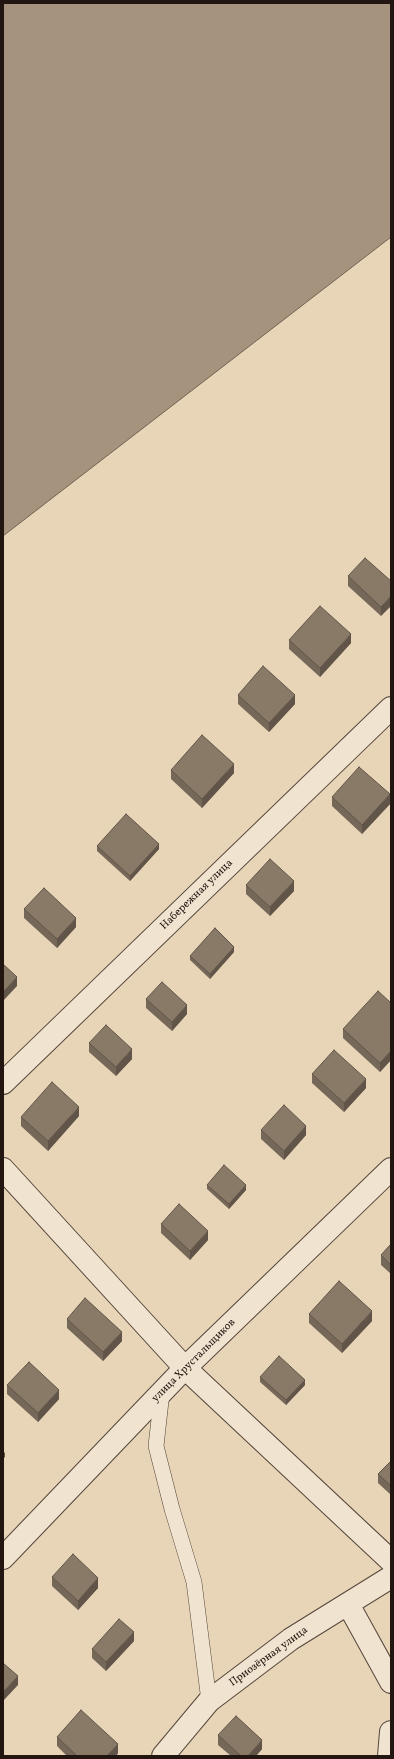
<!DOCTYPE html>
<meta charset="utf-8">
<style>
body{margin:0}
#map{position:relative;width:394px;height:1759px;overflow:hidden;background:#e8d4b7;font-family:Vollkorn,serif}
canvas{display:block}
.frame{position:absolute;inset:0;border:4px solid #231610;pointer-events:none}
</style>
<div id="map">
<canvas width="394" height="1759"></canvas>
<div class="frame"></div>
</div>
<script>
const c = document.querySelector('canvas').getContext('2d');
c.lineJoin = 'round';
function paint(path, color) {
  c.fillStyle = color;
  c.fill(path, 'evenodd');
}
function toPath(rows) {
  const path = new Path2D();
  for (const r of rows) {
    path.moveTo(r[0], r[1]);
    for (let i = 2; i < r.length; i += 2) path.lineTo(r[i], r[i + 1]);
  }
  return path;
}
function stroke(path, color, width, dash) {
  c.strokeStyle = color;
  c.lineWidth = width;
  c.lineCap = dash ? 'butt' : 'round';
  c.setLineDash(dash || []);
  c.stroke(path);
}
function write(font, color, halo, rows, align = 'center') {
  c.font = font + ' Vollkorn,serif';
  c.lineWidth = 3;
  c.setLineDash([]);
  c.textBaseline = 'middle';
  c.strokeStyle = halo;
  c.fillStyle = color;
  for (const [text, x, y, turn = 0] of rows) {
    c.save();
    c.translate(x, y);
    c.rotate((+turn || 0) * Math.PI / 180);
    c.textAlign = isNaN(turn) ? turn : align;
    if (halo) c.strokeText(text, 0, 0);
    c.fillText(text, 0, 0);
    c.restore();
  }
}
const water = toPath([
 [3,3,391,3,391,237,3,536,3,3]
]);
const lane = toPath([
 [162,1392,156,1446,172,1509,194,1582,209,1701]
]);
const street = toPath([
 [3,1083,391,708],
 [3,1169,185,1368,391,1561],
 [3,1558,185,1368,391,1169],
 [348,1604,391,1682],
 [163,1756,209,1701,291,1639,391,1577],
 [389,1756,391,1732]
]);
const wall = toPath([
 [348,576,391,581,381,616,348,586],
 [289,640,351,643,320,677,289,649],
 [238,695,295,704,269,732,238,704],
 [171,770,234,773,202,808,171,779],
 [332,797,390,804,362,834,332,806],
 [97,846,159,849,130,881,97,851],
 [246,885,294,891,270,916,246,894],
 [24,909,76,927,57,948,24,918],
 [234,952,210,979,190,960,190,956],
 [146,999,187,1014,172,1031,146,1008],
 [391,1003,391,1060,380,1072,343,1038,343,1029],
 [89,1043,132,1059,116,1076,89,1052],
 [312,1074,366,1088,344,1112,312,1083],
 [79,1116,48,1151,21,1126,21,1117],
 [261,1130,306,1135,284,1160,261,1139],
 [207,1185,246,1190,229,1209,207,1189],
 [161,1224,208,1240,190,1260,161,1233],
 [391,1244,391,1274,381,1265,381,1255],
 [309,1314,372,1321,342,1353,309,1323],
 [67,1319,122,1341,103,1361,67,1328],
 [260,1377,305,1385,286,1405,260,1382],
 [7,1385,59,1399,38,1422,7,1394],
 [391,1461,391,1495,378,1483,378,1474],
 [52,1577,98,1588,78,1610,52,1586],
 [134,1641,106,1671,92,1658,92,1649],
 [218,1735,262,1749,256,1756,231,1756,218,1745],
 [57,1737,118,1753,116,1756,67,1756,57,1746]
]);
const shadedWall = toPath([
 [391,596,391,606,381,616,381,607],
 [351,634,351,643,320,677,320,668],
 [295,695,295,704,269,732,269,723],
 [234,764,234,773,202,808,202,799],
 [390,794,390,804,362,834,362,825],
 [159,844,159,849,130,881,130,876],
 [294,881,294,891,270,916,270,907],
 [76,918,76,927,57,948,57,939],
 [234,947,234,952,210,979,210,974],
 [17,977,17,986,3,1001,3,992],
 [187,1005,187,1014,172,1031,172,1022],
 [132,1049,132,1059,116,1076,116,1067],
 [391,1051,391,1060,380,1072,380,1063],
 [366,1079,366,1088,344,1112,344,1103],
 [79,1107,79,1116,48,1151,48,1141],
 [306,1126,306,1135,284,1160,284,1151],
 [246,1185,246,1190,229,1209,229,1204],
 [208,1231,208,1240,190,1260,190,1251],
 [372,1311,372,1321,342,1353,342,1344],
 [122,1332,122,1341,103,1361,103,1352],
 [305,1380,305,1385,286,1405,286,1400],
 [59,1390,59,1399,38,1422,38,1413],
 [5,1452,5,1457,3,1459,3,1454],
 [98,1578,98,1588,78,1610,78,1601],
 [134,1632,134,1641,106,1671,106,1662],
 [18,1676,18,1685,3,1701,3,1692],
 [262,1740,262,1749,256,1756,248,1756],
 [118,1744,118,1753,116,1756,107,1756]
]);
const building = toPath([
 [365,558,391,581,391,596,381,607,348,576,365,558],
 [320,606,351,634,320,668,289,640,320,606],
 [263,666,295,695,269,723,238,695,263,666],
 [202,735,234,764,202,799,171,770,202,735],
 [359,767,390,794,362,825,332,797,359,767],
 [126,814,159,844,130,876,97,846,126,814],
 [270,859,294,881,270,907,246,885,270,859],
 [44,888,76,918,57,939,24,909,44,888],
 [215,928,234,947,210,974,190,956,215,928],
 [3,964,17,977,3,992,3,964],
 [162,982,187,1005,172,1022,146,999,162,982],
 [378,991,391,1003,391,1051,380,1063,343,1029,378,991],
 [106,1025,132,1049,116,1067,89,1043,106,1025],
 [334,1050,366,1079,344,1103,312,1074,334,1050],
 [52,1082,79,1107,48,1141,21,1117,52,1082],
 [284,1105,306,1126,284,1151,261,1130,284,1105],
 [224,1165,246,1185,229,1204,207,1185,224,1165],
 [179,1204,208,1231,190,1251,161,1224,179,1204],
 [391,1244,391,1265,381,1255,391,1244],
 [339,1281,372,1311,342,1344,309,1314,339,1281],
 [85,1298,122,1332,103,1352,67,1319,85,1298],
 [279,1356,305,1380,286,1400,260,1377,279,1356],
 [29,1362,59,1390,38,1413,7,1385,29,1362],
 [391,1461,391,1486,378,1474,391,1461],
 [73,1554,98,1578,78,1601,52,1577,73,1554],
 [119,1619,134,1632,106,1662,92,1649,119,1619],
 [3,1663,18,1676,3,1692,3,1663],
 [81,1710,118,1744,107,1756,77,1756,57,1737,81,1710],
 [236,1716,262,1740,248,1756,241,1756,218,1735,236,1716]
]);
const streetNames = [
 ["Набережная улица",197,895,-44],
 ["улица Хрустальщиков",194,1361,-45],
 ["Приозёрная улица",269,1657,-36]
];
paint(water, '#a5937e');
stroke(water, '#716152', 1);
stroke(lane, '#54463a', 16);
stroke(street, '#54463a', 24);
stroke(lane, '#f0e3d0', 15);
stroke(street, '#f0e3d0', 22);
paint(wall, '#766859');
paint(shadedWall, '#605548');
paint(building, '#897967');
stroke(building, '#605548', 1);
write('11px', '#231610', '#f0e3d0', streetNames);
</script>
